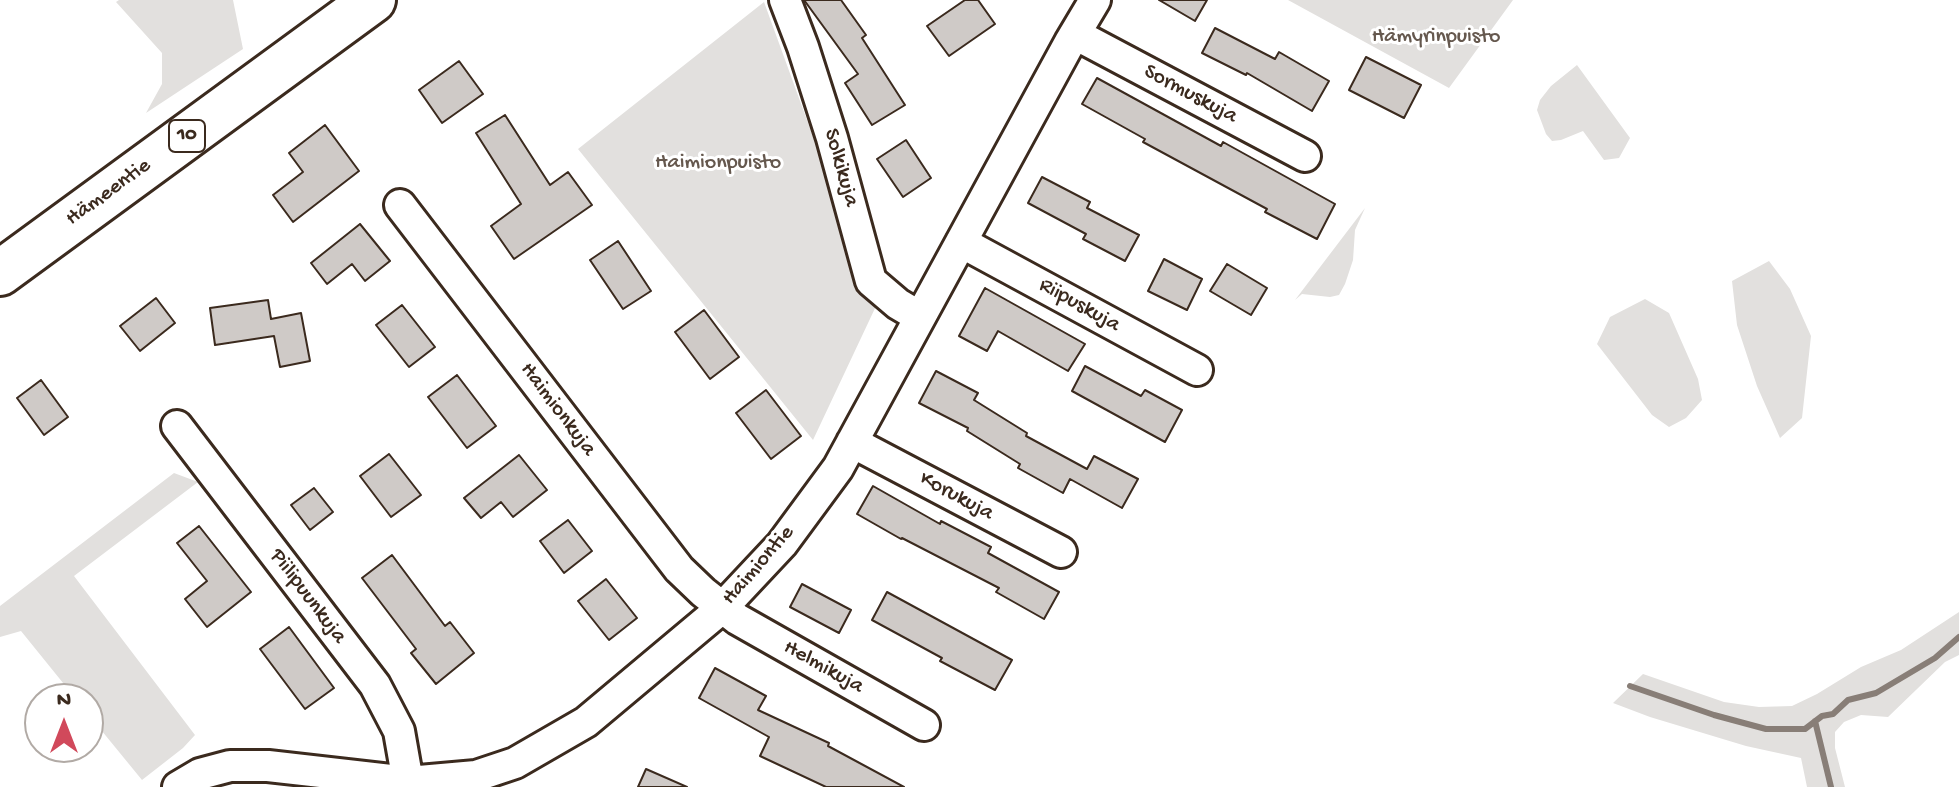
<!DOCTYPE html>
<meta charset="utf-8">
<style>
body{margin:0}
#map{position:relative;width:1959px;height:787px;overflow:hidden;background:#fff;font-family:"Gochi Hand",sans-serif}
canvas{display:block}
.north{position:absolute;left:24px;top:683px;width:80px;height:80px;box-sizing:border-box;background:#fff;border:2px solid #b1aaa5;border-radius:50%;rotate:0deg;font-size:22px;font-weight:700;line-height:32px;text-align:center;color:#3b2a1e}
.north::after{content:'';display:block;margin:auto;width:28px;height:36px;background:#d1495b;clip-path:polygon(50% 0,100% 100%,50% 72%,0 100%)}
</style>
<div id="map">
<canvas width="1959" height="787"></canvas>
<div class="north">N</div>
</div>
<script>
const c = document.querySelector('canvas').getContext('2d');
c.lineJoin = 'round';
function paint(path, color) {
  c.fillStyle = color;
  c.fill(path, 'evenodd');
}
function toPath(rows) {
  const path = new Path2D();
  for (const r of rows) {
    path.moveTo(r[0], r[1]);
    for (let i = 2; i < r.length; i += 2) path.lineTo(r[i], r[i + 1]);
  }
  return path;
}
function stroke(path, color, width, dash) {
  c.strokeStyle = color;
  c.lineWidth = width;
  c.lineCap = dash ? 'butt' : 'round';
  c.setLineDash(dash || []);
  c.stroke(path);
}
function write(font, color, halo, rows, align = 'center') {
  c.font = font + ' "Gochi Hand",sans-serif';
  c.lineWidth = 6;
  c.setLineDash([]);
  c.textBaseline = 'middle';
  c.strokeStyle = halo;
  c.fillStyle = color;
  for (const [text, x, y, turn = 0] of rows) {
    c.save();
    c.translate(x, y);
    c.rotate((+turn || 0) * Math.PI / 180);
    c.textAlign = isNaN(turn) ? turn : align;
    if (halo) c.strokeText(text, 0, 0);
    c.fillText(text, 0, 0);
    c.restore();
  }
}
const green = toPath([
 [119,0,233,0,243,49,146,113,162,84,162,53,116,2],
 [1288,0,1513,0,1449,88],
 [764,2,835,197,850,270,877,304,813,440,578,149],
 [1577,65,1630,138,1619,158,1604,160,1583,131,1561,140,1552,141,1546,134,1537,110,1540,100,1551,86],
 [1365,208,1355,230,1353,260,1345,284,1339,295,1330,297,1302,294,1295,300],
 [1769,261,1790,289,1811,336,1802,418,1780,438,1757,386,1737,325,1732,281],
 [1645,299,1669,313,1698,379,1702,400,1686,418,1669,427,1652,415,1597,344,1610,317],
 [174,473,198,482,74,576,195,735,183,748,142,780,88,714,88,699,76,699,21,631,0,637,0,606],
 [1959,612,1959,655,1945,662,1888,717,1861,715,1844,722,1835,732,1835,748,1845,787,1807,787,1801,758,1746,746,1650,717,1613,703,1643,674,1724,702,1759,707,1792,706,1817,694,1861,667,1901,650]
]);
const stream = toPath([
 [1630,686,1714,715,1766,729,1805,729,1822,716,1833,714,1848,700,1876,693,1935,658,1959,637],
 [1815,721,1831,787]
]);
const building = toPath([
 [804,0,841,0,866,35,862,38,905,105,872,125,845,83,858,74,804,0],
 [965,0,978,0,995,24,949,56,927,26,965,0],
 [1159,0,1207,0,1195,21,1159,0],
 [1215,28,1275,59,1279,52,1329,81,1312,111,1247,73,1246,75,1202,53,1215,28],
 [1366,57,1421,85,1404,118,1349,90,1366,57],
 [459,61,483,94,442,123,419,90,459,61],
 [1097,78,1221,146,1223,142,1335,204,1317,239,1265,212,1267,209,1143,142,1145,139,1082,104,1097,78],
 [505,115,550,185,568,172,592,205,514,259,491,226,521,204,476,133,505,115],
 [325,125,359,171,293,222,273,195,303,172,289,153,325,125],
 [906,140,931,178,903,197,877,159,906,140],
 [1042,177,1090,202,1087,208,1139,235,1125,261,1083,239,1086,234,1028,203,1042,177],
 [360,224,390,261,365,281,352,264,327,284,311,263,360,224],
 [618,241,651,291,623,309,590,260,618,241],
 [1164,259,1202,279,1187,310,1148,291,1164,259],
 [1227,264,1267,288,1251,315,1210,291,1227,264],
 [985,288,1085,344,1068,371,998,331,987,351,959,336,985,288],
 [156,298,175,323,140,351,120,326,156,298],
 [268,300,271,319,301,313,310,361,280,367,274,336,215,345,210,308,268,300],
 [402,305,435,347,409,367,376,325,402,305],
 [704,310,739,357,710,379,675,332,704,310],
 [1085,366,1141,396,1145,390,1182,410,1165,442,1072,391,1085,366],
 [936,371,978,393,974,400,1027,433,1026,436,1087,469,1094,456,1138,479,1122,508,1070,479,1063,493,1018,468,1020,464,967,431,968,428,919,403,936,371],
 [457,375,496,426,467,448,428,397,457,375],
 [41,380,68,417,44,435,17,398,41,380],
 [766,390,801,436,771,459,736,413,766,390],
 [389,454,421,495,391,517,360,476,389,454],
 [519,455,547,490,513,517,501,502,481,518,464,498,519,455],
 [873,486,940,524,941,521,991,547,988,553,1059,592,1044,619,996,592,999,588,902,538,901,539,857,514,873,486],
 [314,488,333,512,310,530,291,505,314,488],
 [568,520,592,551,564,573,540,541,568,520],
 [199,526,251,592,207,627,185,599,207,581,177,543,199,526],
 [392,555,445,626,450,622,474,653,436,684,411,653,416,649,362,578,392,555],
 [606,579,637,618,609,640,578,601,606,579],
 [802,584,851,610,839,633,790,607,802,584],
 [887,592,1012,660,995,690,940,661,942,658,872,620,887,592],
 [289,627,334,688,305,709,260,649,289,627],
 [715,668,766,696,758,710,829,743,828,746,904,787,826,787,760,756,769,737,699,698,715,668],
 [646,769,687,787,638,787,646,769]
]);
const minor = toPath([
 [785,0,803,47,832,138,871,281,898,304,920,317],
 [1075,34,1305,156],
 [400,205,679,569,703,592,737,619,924,725],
 [961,242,1197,370],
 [177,426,375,685,399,731,408,782],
 [852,442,1061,552],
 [178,787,200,774,230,766,268,766,408,782,476,776,515,763,586,722,722,608,782,544,838,468,1070,42,1095,0]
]);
const highway = toPath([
 [0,273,373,0]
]);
const shields = [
 [187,136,36]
];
const shieldNames = [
 ["10",187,136]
];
const parkNames = [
 ["Hämyrinpuisto",1436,38],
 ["Haimionpuisto",718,164]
];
const streetNames = [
 ["Sormuskuja",1190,95,28],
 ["Solkikuja",840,168,74],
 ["Hämeentie",109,193,-36],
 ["Riipuskuja",1079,306,29],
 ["Haimionkuja",557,410,53],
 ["Korukuja",956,497,28],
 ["Haimiontie",759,566,-49],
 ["Piilipuunkuja",307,597,53],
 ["Helmikuja",823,668,29]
];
paint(green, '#e2e0de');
stroke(stream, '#887e77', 6);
paint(building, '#cfcac7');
stroke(building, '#3b2a1e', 2);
stroke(minor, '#3b2a1e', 36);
stroke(highway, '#3b2a1e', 50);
stroke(minor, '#fff', 30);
stroke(highway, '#fff', 44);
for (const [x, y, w] of shields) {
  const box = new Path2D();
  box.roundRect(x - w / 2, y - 16, w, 32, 6);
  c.fillStyle = '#fff';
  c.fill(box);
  stroke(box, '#3b2a1e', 2);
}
write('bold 20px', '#3b2a1e', null, shieldNames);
write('22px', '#65584e', '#fff', parkNames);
write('22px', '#3b2a1e', '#fff', streetNames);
</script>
